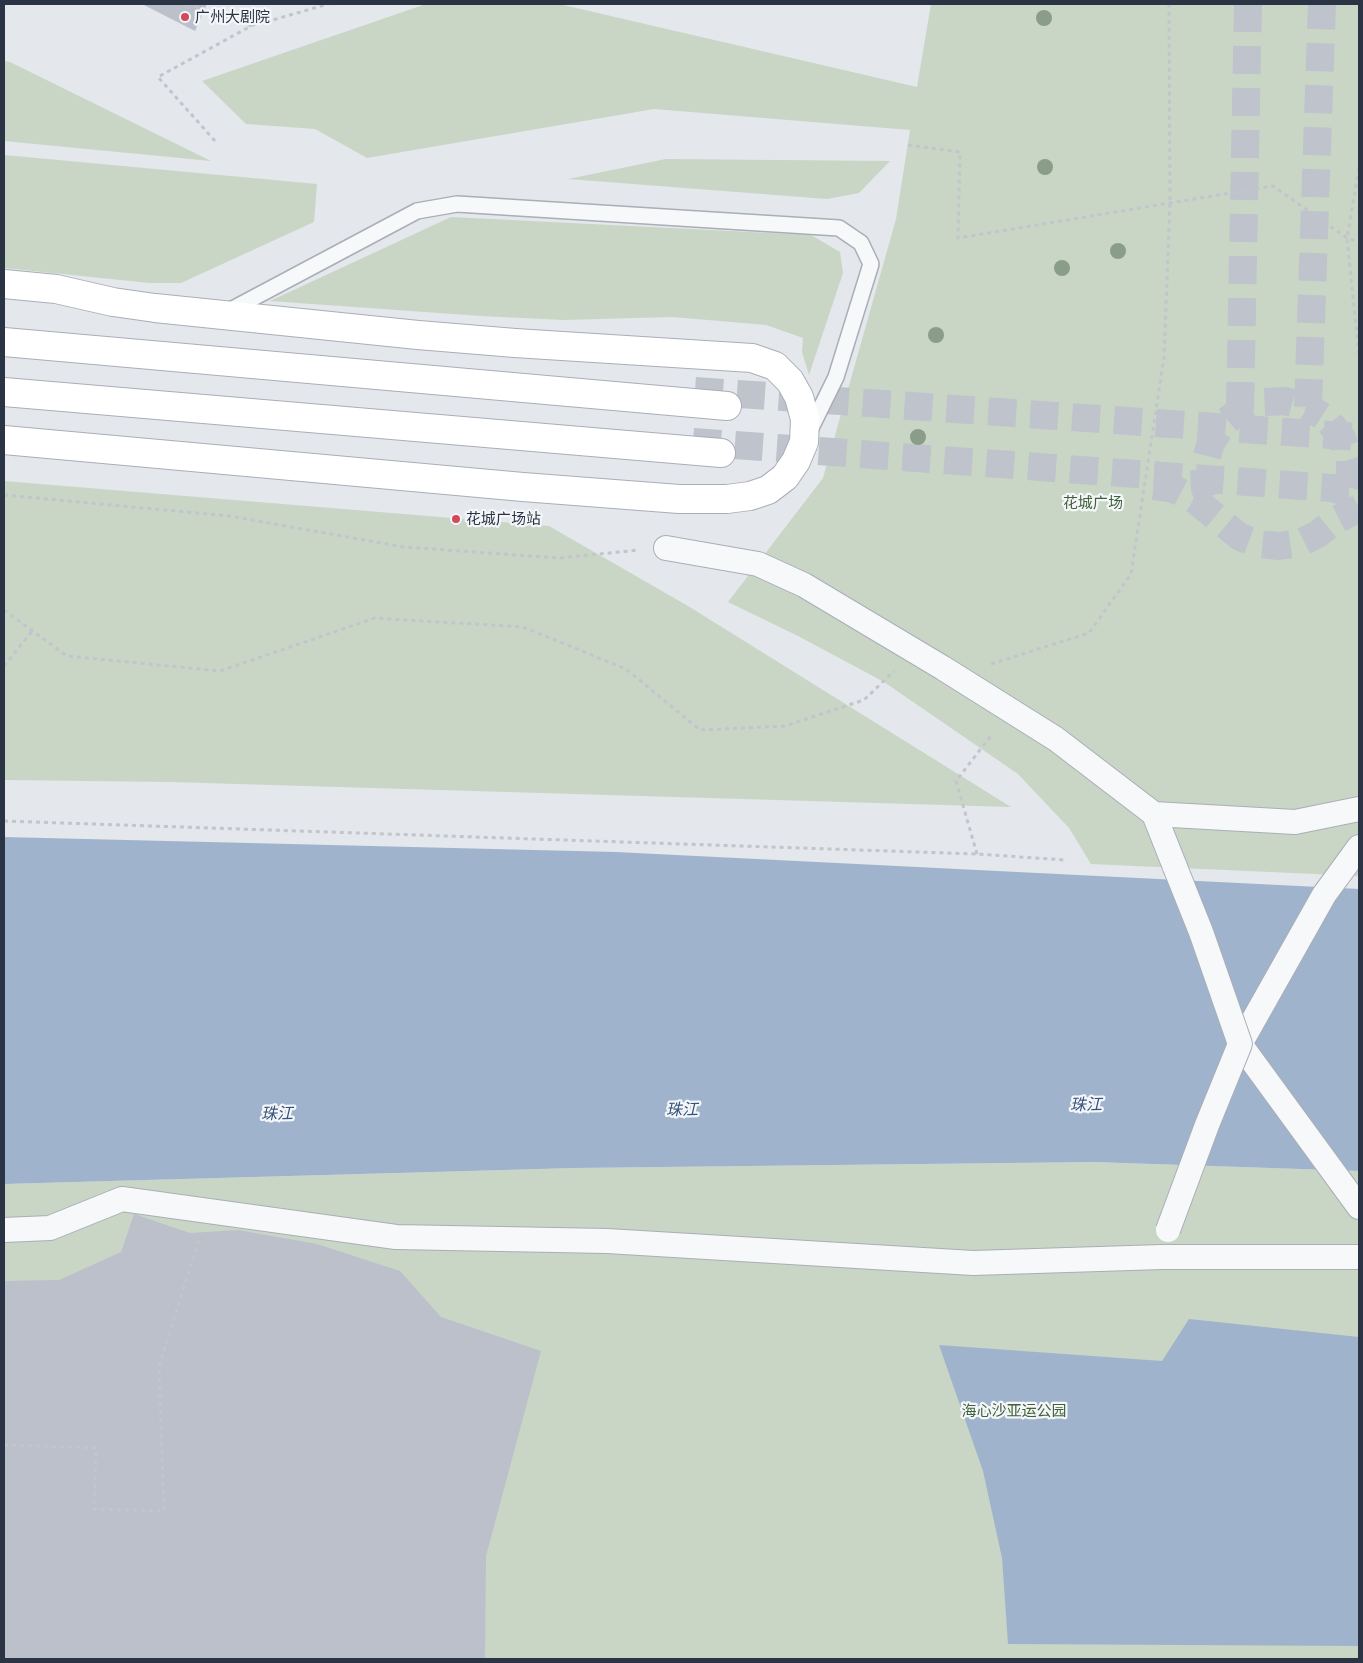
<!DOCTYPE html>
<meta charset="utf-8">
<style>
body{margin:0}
#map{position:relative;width:1363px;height:1663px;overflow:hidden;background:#e4e7ec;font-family:"Asap Condensed",sans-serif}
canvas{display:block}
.frame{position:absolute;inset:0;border:5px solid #2b3445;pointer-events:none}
</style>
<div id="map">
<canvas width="1363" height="1663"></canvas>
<div class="frame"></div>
</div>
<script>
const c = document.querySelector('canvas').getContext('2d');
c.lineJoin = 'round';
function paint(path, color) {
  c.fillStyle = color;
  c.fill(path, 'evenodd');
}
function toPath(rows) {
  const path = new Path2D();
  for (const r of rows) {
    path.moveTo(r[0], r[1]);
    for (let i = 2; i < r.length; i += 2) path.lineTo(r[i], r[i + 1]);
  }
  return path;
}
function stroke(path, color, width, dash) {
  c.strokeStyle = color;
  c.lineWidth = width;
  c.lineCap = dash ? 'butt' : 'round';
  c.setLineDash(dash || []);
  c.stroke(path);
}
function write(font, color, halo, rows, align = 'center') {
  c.font = font + ' "Asap Condensed","Noto Sans SC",sans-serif';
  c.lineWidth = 4.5;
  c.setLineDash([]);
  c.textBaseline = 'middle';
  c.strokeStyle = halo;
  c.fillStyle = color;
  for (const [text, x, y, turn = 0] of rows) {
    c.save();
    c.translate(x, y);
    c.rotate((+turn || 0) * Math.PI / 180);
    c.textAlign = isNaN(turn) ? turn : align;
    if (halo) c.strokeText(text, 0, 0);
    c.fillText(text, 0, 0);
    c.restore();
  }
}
const green = toPath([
 [426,4,559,4,917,87,931,4,1359,4,1359,876,1091,864,1069,828,1018,774,884,682,798,636,728,602,823,478,896,219,910,130,654,109,367,158,315,129,246,124,202,81],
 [4,61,10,62,211,161,4,141],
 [4,155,317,184,314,222,181,283,150,283,4,268],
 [666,159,890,161,859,193,827,199,568,179],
 [451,217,811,235,840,252,843,273,809,375,802,352,803,338,766,325,673,317,563,320,481,316,270,301],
 [4,481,549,526,688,606,1011,807,171,782,4,780],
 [1094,1162,1359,1171,1359,1659,4,1659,4,1184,575,1168]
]);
const water = toPath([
 [4,837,616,852,1359,889,1359,1171,1094,1162,575,1168,4,1184],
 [1189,1319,1359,1337,1359,1646,1008,1644,1002,1558,983,1471,939,1345,1162,1361]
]);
const building = toPath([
 [142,4,207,4,195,31],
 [134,1214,190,1233,238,1230,317,1244,400,1271,441,1317,541,1351,486,1556,485,1659,4,1659,4,1281,59,1280,121,1252]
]);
const secondaryTunnel = toPath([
 [695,391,1359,437],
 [1308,407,1322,4],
 [1240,410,1248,4],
 [1330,423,1342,438,1350,461,1350,484,1343,506],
 [693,442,1359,490],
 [1154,486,1174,489,1195,500,1240,537,1259,544,1279,546,1300,543,1318,534,1334,521,1359,508],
 [1208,497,1205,488,1204,468,1210,445,1222,425,1240,410,1262,402,1285,401,1308,407,1322,416]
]);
const path = toPath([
 [187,4,252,26],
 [266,22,328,4],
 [215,141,158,77,251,26,266,20],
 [908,145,960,152,958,238,1273,186,1347,238,1359,242],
 [1359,168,1347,238,1359,355],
 [4,495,229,516,404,547,559,558,639,550],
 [4,610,67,656,220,671,375,618,523,627,626,669,700,730,785,726,864,700,894,671],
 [991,664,1089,633,1131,574,1164,357,1170,203,1169,4],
 [4,666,32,631],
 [4,821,977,854,1065,860],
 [977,854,956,781,993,733],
 [4,1445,96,1448,94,1509,164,1511,159,1367,199,1239]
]);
const service = toPath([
 [225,313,417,211,457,204,839,228,861,243,871,264,836,377,809,432]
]);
const pedestrian = toPath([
 [666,548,758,564,804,585,943,668,1056,739,1154,814,1295,822,1359,809],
 [1154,814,1175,867],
 [1359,847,1324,895,1240,1044,1359,1207],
 [4,1230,50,1228,122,1199,396,1237,607,1241,973,1263,1162,1257,1359,1257]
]);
const secondary = toPath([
 [4,284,56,289,113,302,155,308,418,335,515,343,752,358,775,366,790,381,799,397,805,419,804,442,796,461,785,477,768,490,750,496,727,499,679,499,523,487,4,440],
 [4,342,727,406],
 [4,392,721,453]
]);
const pedestrianBridge = toPath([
 [1168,1230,1207,1125,1240,1044,1201,932,1175,867]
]);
const trees = [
 [1044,18],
 [1045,167],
 [1118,251],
 [1062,268],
 [936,335],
 [918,437]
];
const markers = [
 [185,17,5,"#d1495b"],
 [456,519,5,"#d1495b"]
];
const poiNames = [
 ["广州大剧院",195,17],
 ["花城广场站",466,519]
];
const parkNames = [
 ["花城广场",1093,503],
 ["海心沙亚运公园",1014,1411]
];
const waterNames = [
 ["珠江",1086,1105,-1],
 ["珠江",682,1110,-1],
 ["珠江",277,1114,-1]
];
paint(green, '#c9d6c5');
paint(water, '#9fb4cc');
paint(building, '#bbc0ca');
stroke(secondaryTunnel, '#bfc3cb', 28, [28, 14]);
stroke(service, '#a9aeb7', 18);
stroke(pedestrian, '#a9aeb7', 26);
stroke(secondary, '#a9aeb7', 30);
stroke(path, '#c2c5cb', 3, [4, 4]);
stroke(service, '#f7f8fa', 15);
stroke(pedestrian, '#f7f8fa', 24);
stroke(secondary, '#fff', 28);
stroke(pedestrianBridge, '#a9aeb7', 26, []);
stroke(pedestrianBridge, '#f7f8fa', 24);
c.fillStyle = '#899d89';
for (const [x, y] of trees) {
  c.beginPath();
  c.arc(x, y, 8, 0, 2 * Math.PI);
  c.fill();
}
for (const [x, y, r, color] of markers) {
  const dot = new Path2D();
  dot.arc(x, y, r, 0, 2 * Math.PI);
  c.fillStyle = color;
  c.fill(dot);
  stroke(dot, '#f4f6f9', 2);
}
write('15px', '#2b3445', '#f4f6f9', poiNames, 'left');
write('15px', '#3f6138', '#f4f6f9', parkNames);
write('italic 16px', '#34527a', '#f4f6f9', waterNames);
</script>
